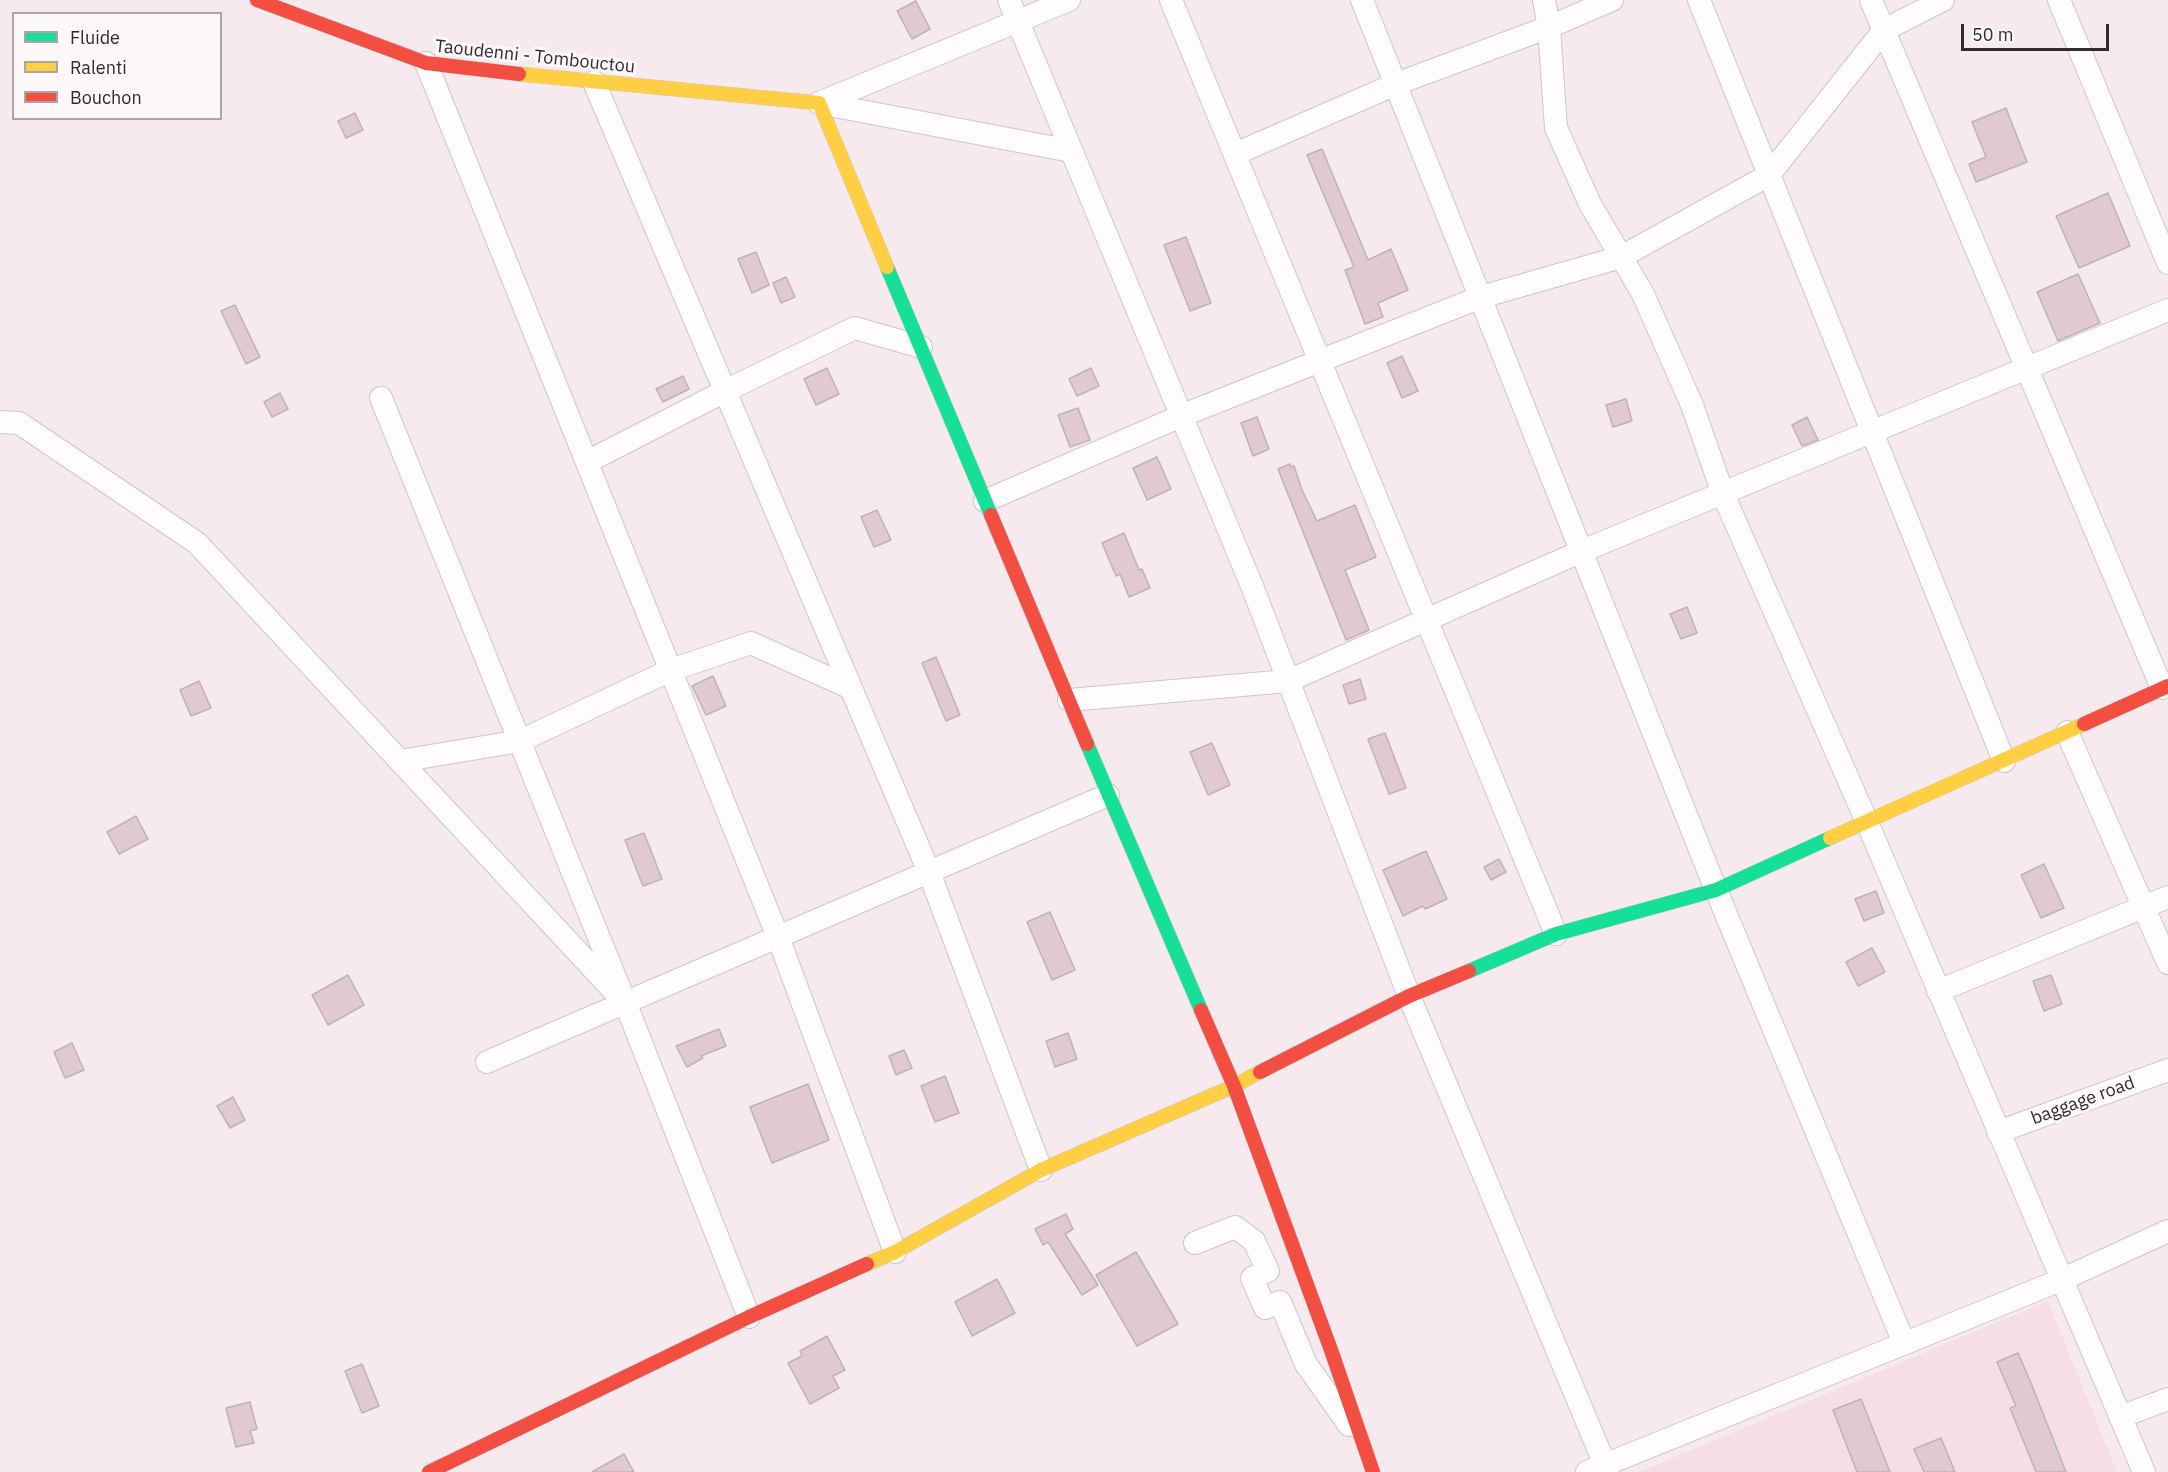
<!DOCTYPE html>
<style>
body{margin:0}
#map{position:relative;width:2168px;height:1472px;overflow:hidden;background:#f6eaef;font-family:"IBM Plex Sans",sans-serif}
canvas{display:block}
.legend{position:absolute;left:12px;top:12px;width:210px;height:108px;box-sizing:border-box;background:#fcf7f9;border:2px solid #aca5a8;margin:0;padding:8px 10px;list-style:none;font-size:18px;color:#332a2e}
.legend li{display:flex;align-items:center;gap:12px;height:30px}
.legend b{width:30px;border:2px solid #aca5a8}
.scale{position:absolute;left:1961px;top:24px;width:148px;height:27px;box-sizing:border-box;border:3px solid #332a2e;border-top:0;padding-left:8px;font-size:18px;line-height:21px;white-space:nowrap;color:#332a2e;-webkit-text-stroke:4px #fcf7f9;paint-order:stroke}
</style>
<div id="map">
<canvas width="2168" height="1472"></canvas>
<ul class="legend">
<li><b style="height:8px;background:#16e098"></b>Fluide</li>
<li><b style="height:8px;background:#ffcf43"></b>Ralenti</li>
<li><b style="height:8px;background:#f24e42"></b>Bouchon</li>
</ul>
<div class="scale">50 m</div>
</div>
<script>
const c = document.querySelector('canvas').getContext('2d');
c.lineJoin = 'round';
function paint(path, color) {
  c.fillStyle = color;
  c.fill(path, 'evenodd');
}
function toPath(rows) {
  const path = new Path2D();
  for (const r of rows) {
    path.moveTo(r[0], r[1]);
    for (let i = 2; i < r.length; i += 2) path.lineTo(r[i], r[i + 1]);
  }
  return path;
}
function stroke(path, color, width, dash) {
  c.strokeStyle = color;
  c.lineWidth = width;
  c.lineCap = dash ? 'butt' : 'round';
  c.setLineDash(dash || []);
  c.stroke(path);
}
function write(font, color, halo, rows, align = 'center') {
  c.font = font + ' "IBM Plex Sans",sans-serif';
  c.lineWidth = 6;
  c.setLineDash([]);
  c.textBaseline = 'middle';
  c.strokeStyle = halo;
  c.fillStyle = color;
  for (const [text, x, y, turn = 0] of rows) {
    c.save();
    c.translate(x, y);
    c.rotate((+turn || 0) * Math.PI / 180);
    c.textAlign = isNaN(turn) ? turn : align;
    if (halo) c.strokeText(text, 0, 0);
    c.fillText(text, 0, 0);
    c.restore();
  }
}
const built = toPath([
 [2048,1301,2117,1472,1639,1472]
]);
const building = toPath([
 [916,1,930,29,912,39,897,11,916,1],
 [2006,108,2027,162,1976,182,1969,164,1986,157,1972,122,2006,108],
 [355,113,363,130,346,138,338,121,355,113],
 [1322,149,1368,260,1391,249,1408,290,1378,303,1383,317,1365,324,1345,270,1354,267,1307,155,1322,149],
 [2108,193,2130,246,2079,268,2056,216,2108,193],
 [1186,237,1211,303,1190,311,1164,245,1186,237],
 [756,252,769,285,752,293,738,259,756,252],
 [2078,274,2100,323,2058,341,2037,292,2078,274],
 [786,277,795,297,781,303,773,283,786,277],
 [235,305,260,357,246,364,221,311,235,305],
 [1402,356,1418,391,1402,398,1387,363,1402,356],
 [827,368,839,394,816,405,804,379,827,368],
 [1091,368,1099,386,1077,396,1069,379,1091,368],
 [683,376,689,389,663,402,656,389,683,376],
 [280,393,288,409,272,417,264,402,280,393],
 [1626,399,1632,421,1613,427,1606,405,1626,399],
 [1078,408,1090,440,1070,447,1058,415,1078,408],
 [1257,417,1269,449,1253,456,1241,423,1257,417],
 [1807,417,1818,440,1802,446,1792,425,1807,417],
 [1157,457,1171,489,1147,500,1133,468,1157,457],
 [1290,464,1291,467,1294,466,1302,490,1317,521,1355,505,1376,557,1345,570,1369,630,1346,640,1278,469,1290,464],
 [877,510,891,540,874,547,861,517,877,510],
 [1124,533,1139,570,1142,569,1150,588,1129,597,1120,574,1116,576,1102,543,1124,533],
 [1687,607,1697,633,1681,639,1670,614,1687,607],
 [936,657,960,715,946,721,922,663,936,657],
 [713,676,726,706,706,715,692,686,713,676],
 [1360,679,1366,699,1349,704,1343,685,1360,679],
 [199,681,211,708,191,716,180,690,199,681],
 [1385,733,1406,788,1389,794,1368,739,1385,733],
 [1212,743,1230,785,1208,795,1190,752,1212,743],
 [136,816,148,839,119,854,107,832,136,816],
 [644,833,662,879,643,886,625,840,644,833],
 [1426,851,1447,899,1425,909,1423,906,1403,916,1383,870,1426,851],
 [1499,859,1506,872,1491,880,1484,867,1499,859],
 [2044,864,2064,908,2041,918,2021,875,2044,864],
 [1876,891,1884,913,1864,921,1855,899,1876,891],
 [1050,912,1075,970,1052,980,1027,922,1050,912],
 [1872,948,1885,972,1858,986,1846,962,1872,948],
 [348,975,364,1005,328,1025,312,995,348,975],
 [2051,975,2062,1004,2044,1011,2033,981,2051,975],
 [719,1029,726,1046,701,1056,703,1058,687,1067,676,1046,719,1029],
 [1068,1033,1077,1059,1055,1067,1046,1041,1068,1033],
 [72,1043,84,1070,65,1078,54,1052,72,1043],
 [904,1050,912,1068,896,1075,889,1056,904,1050],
 [945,1076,959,1113,935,1122,921,1086,945,1076],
 [808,1084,829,1140,772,1163,750,1107,808,1084],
 [233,1097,245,1120,230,1128,217,1106,233,1097],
 [1066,1214,1073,1229,1065,1234,1098,1285,1082,1295,1048,1242,1043,1245,1035,1229,1066,1214],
 [1136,1252,1178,1324,1137,1346,1096,1275,1136,1252],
 [997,1279,1015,1313,972,1336,955,1302,997,1279],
 [827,1336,845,1370,833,1376,839,1388,810,1404,788,1363,802,1356,800,1351,827,1336],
 [2018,1353,2031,1383,2066,1472,2036,1472,2010,1408,2016,1406,1997,1362,2018,1353],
 [362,1364,379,1406,362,1413,345,1371,362,1364],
 [1861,1399,1890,1472,1857,1472,1833,1410,1861,1399],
 [250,1402,257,1429,250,1431,254,1443,236,1447,226,1408,250,1402],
 [1941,1438,1955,1472,1924,1472,1914,1449,1941,1438],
 [624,1454,634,1472,592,1472,624,1454]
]);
const street = toPath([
 [1009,0,1254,591,1409,996,1608,1472],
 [1171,0,1556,934],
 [1362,0,1716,890,1904,1343],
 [1544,0,1549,27,1556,128,1590,204,1643,294,1692,405,1723,494,1867,822,2144,1472],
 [1699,0,2004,761],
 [1871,0,2162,688],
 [2059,0,2168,263],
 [426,63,778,937,895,1252],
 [594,82,929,872,1041,1170],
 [819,103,1069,0],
 [819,103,1071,151],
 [1235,154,1396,84,1549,27,1612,0],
 [381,398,625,1002,749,1317],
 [0,422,19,423,197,543,615,992],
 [587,462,725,391,855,328,921,347],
 [985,501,1181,416,1481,297,1621,257,1769,175,1884,30,1943,0],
 [1069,700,1288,681,1582,551,2168,310],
 [2067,732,2168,963],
 [400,761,520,741,671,670,751,643,851,688],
 [1938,991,2168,897],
 [487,1062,1108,795],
 [1998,1132,2168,1070],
 [1195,1243,1235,1227,1254,1241,1268,1271,1252,1278,1265,1308,1280,1302,1306,1364,1349,1425],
 [2120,1417,2168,1399],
 [1587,1472,2061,1280,2168,1231]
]);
const fast = toPath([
 [887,267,991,515],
 [1087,744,1201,1010],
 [1469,971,1556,934,1716,890,1830,838]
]);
const slow = toPath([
 [519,74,819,103,887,267],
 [1830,838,2084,724],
 [867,1264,895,1252,1041,1170,1234,1086,1260,1072]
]);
const jam = toPath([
 [257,0,426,63,519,74],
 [991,515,1087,744],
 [2084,724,2168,686],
 [1201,1010,1234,1086,1331,1350,1373,1472],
 [1260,1072,1409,996,1469,971],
 [429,1472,749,1317,867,1264]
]);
const streetNames = [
 ["Taoudenni - Tombouctou",535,57,6],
 ["baggage road",2083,1101,-20]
];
paint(built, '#f5dee8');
paint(building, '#e1c9d4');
stroke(building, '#bcb3b7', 1.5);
stroke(street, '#d0c6ca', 24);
stroke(fast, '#d0c6ca', 15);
stroke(slow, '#d0c6ca', 15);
stroke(jam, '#d0c6ca', 15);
stroke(street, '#fefcfd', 22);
stroke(fast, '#16e098', 14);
stroke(slow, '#ffcf43', 14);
stroke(jam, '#f24e42', 14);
write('18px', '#332a2e', '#fcf7f9', streetNames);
</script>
